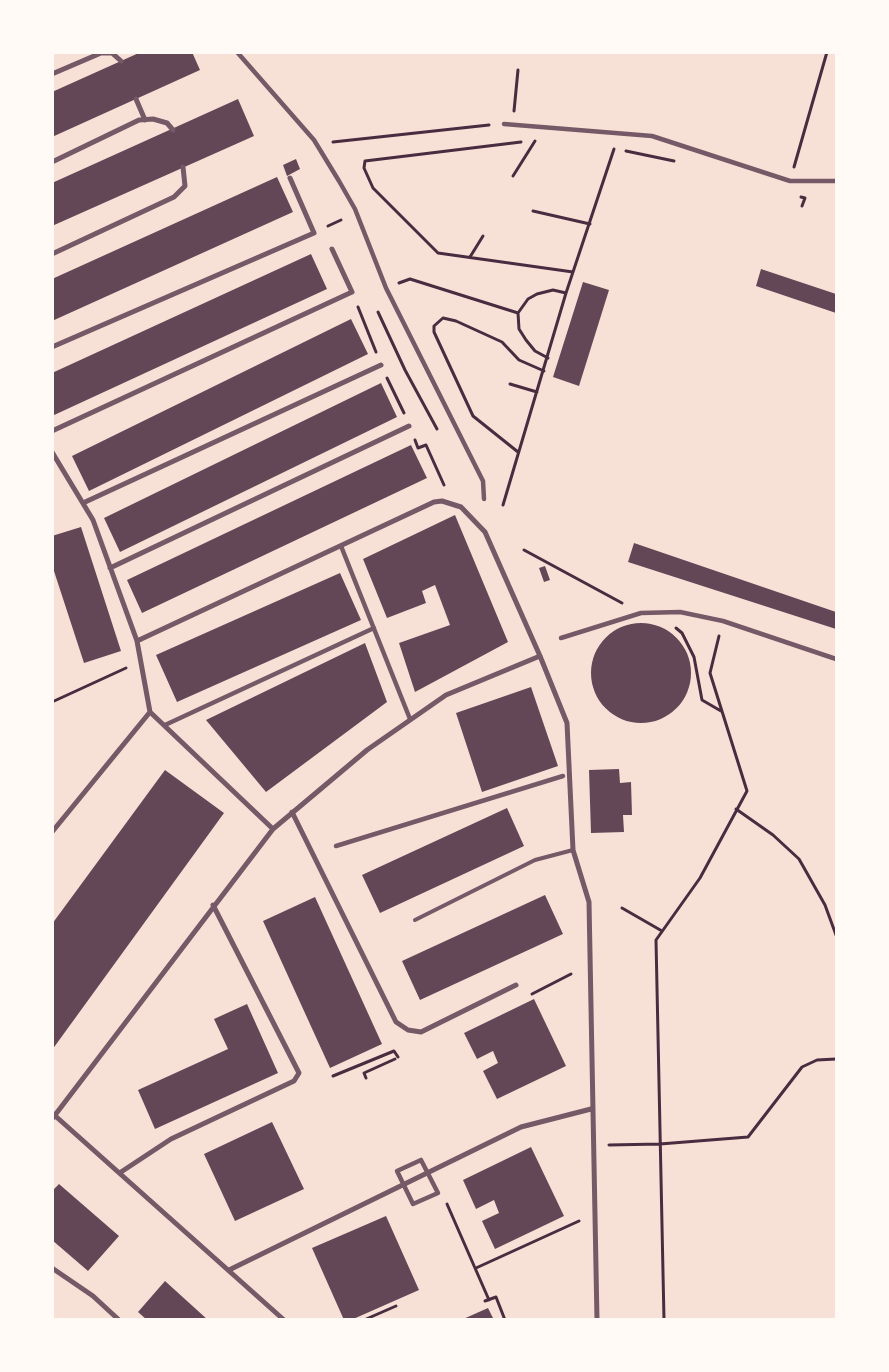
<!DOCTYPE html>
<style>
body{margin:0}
#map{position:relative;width:889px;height:1372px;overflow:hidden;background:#f7e1d7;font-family:"Nunito Sans",sans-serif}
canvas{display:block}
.frame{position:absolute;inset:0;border:54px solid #fffaf5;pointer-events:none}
</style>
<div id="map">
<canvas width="889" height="1372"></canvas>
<div class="frame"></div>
</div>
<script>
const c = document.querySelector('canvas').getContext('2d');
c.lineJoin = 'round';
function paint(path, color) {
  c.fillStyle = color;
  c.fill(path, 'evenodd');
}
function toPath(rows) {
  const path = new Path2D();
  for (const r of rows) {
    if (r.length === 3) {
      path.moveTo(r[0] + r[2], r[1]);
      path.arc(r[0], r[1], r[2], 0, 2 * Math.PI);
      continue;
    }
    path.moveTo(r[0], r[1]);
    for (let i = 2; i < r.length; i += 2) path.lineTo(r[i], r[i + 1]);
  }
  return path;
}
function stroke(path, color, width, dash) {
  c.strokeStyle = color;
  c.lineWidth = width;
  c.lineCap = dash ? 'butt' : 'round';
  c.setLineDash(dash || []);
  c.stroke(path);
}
const building = toPath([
 [141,52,192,52,200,70,52,137,52,92],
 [238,99,254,136,52,226,52,183],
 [296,159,300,169,287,176,283,165],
 [277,177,293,212,52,321,52,279],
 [311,254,327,289,52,416,52,373],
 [761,269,836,294,836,313,756,286],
 [583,282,609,290,579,386,553,377],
 [351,319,368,354,89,491,72,456],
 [381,383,397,417,120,552,104,518],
 [411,445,427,478,142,613,127,580],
 [455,515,508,642,415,692,399,643,450,625,435,585,422,591,426,603,387,618,363,559],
 [81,527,121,651,84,663,52,565,52,536],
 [634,543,836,612,836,629,628,562],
 [545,566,550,580,544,582,539,568],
 [340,573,361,620,177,702,156,655],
 [641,673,50],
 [365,643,387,702,266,792,206,720],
 [531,687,558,766,482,792,456,713],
 [619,769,620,783,631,782,632,815,623,815,624,832,591,833,589,770],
 [165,770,224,813,52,1050,52,924],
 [507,808,524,846,380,913,362,875],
 [545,895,563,934,420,1000,402,961],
 [315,897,382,1044,330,1068,263,921],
 [534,999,566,1066,497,1099,483,1071,498,1063,493,1051,477,1059,464,1033],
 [247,1004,278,1073,155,1129,138,1090,228,1049,214,1019],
 [272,1122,304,1189,235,1221,204,1154],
 [531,1147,564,1216,495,1249,482,1221,499,1213,494,1200,476,1209,463,1180],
 [59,1184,119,1236,88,1271,52,1240,52,1191],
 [386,1216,419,1290,351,1320,344,1320,312,1248],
 [165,1281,208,1320,147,1320,138,1312],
 [488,1308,494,1320,461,1320]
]);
const path = toPath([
 [514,111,518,70],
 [333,142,489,125],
 [521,142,365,161,364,168,373,188,438,253,573,272],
 [626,151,674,161],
 [794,167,827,52],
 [513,176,535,141],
 [801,197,805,198,802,206],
 [533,211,590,224],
 [328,226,341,220],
 [470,257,483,236],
 [399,283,410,279,518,313],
 [358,307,376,352],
 [378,312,405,370,437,429],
 [548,358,535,351,526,340,519,329,518,313,528,299,537,294,553,290,566,293],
 [387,378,404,413],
 [510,384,537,392],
 [415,440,418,448,426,445,444,485],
 [518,452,473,416,434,332,434,326,443,318,456,321,502,342,519,360,544,371],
 [503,505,566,293,614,149],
 [524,550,622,603],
 [676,628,682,633,694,657,702,700,721,711],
 [52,702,126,668],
 [736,809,773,835,799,859,825,905,836,935],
 [622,908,662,931],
 [532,994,571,974],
 [333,1076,394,1051,398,1057],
 [366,1078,364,1073,395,1059],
 [609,1145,660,1144,748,1137,802,1067,817,1060,836,1059],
 [447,1204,489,1300],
 [476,1268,579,1221],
 [485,1301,496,1297,505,1320],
 [364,1320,396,1306],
 [664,1320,656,940,700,878,747,791,710,673,719,636]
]);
const service = toPath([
 [415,920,535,860,573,850]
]);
const pedestrian = toPath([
 [237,52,314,140,339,181,355,209,386,288,483,481,484,499],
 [504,124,652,136,790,181,836,181],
 [341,546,410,719],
 [561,638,641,613,680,612,723,621,836,659],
 [165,725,374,628],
 [336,846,563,776],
 [421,1160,438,1193,413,1204,397,1171,421,1160]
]);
const minor = toPath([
 [52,74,101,53,112,53,121,61],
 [136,99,145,120],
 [52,162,139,120,153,119,167,123,173,130],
 [52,254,174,197,185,186,183,167],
 [52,347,314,233,290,178],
 [52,431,352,292,332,249],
 [52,452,93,520,137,641,150,712,52,832],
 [83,503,381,365],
 [110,568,409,426],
 [137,641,434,502,442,501,461,507,485,532,540,656,567,723,573,850,589,902,597,1320],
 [150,712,273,829],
 [292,812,396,1022,408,1030,421,1032,516,985],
 [52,1113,284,1320],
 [52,1119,273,829,367,750,446,695,540,656],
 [121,1172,171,1139,294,1081,299,1073,213,905],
 [52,1268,93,1296,119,1320],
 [229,1270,521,1127,591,1109]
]);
paint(building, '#644757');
stroke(path, '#4a2c40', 3);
stroke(service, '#755966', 4);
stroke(pedestrian, '#755966', 4.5);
stroke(minor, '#755966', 5);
</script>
